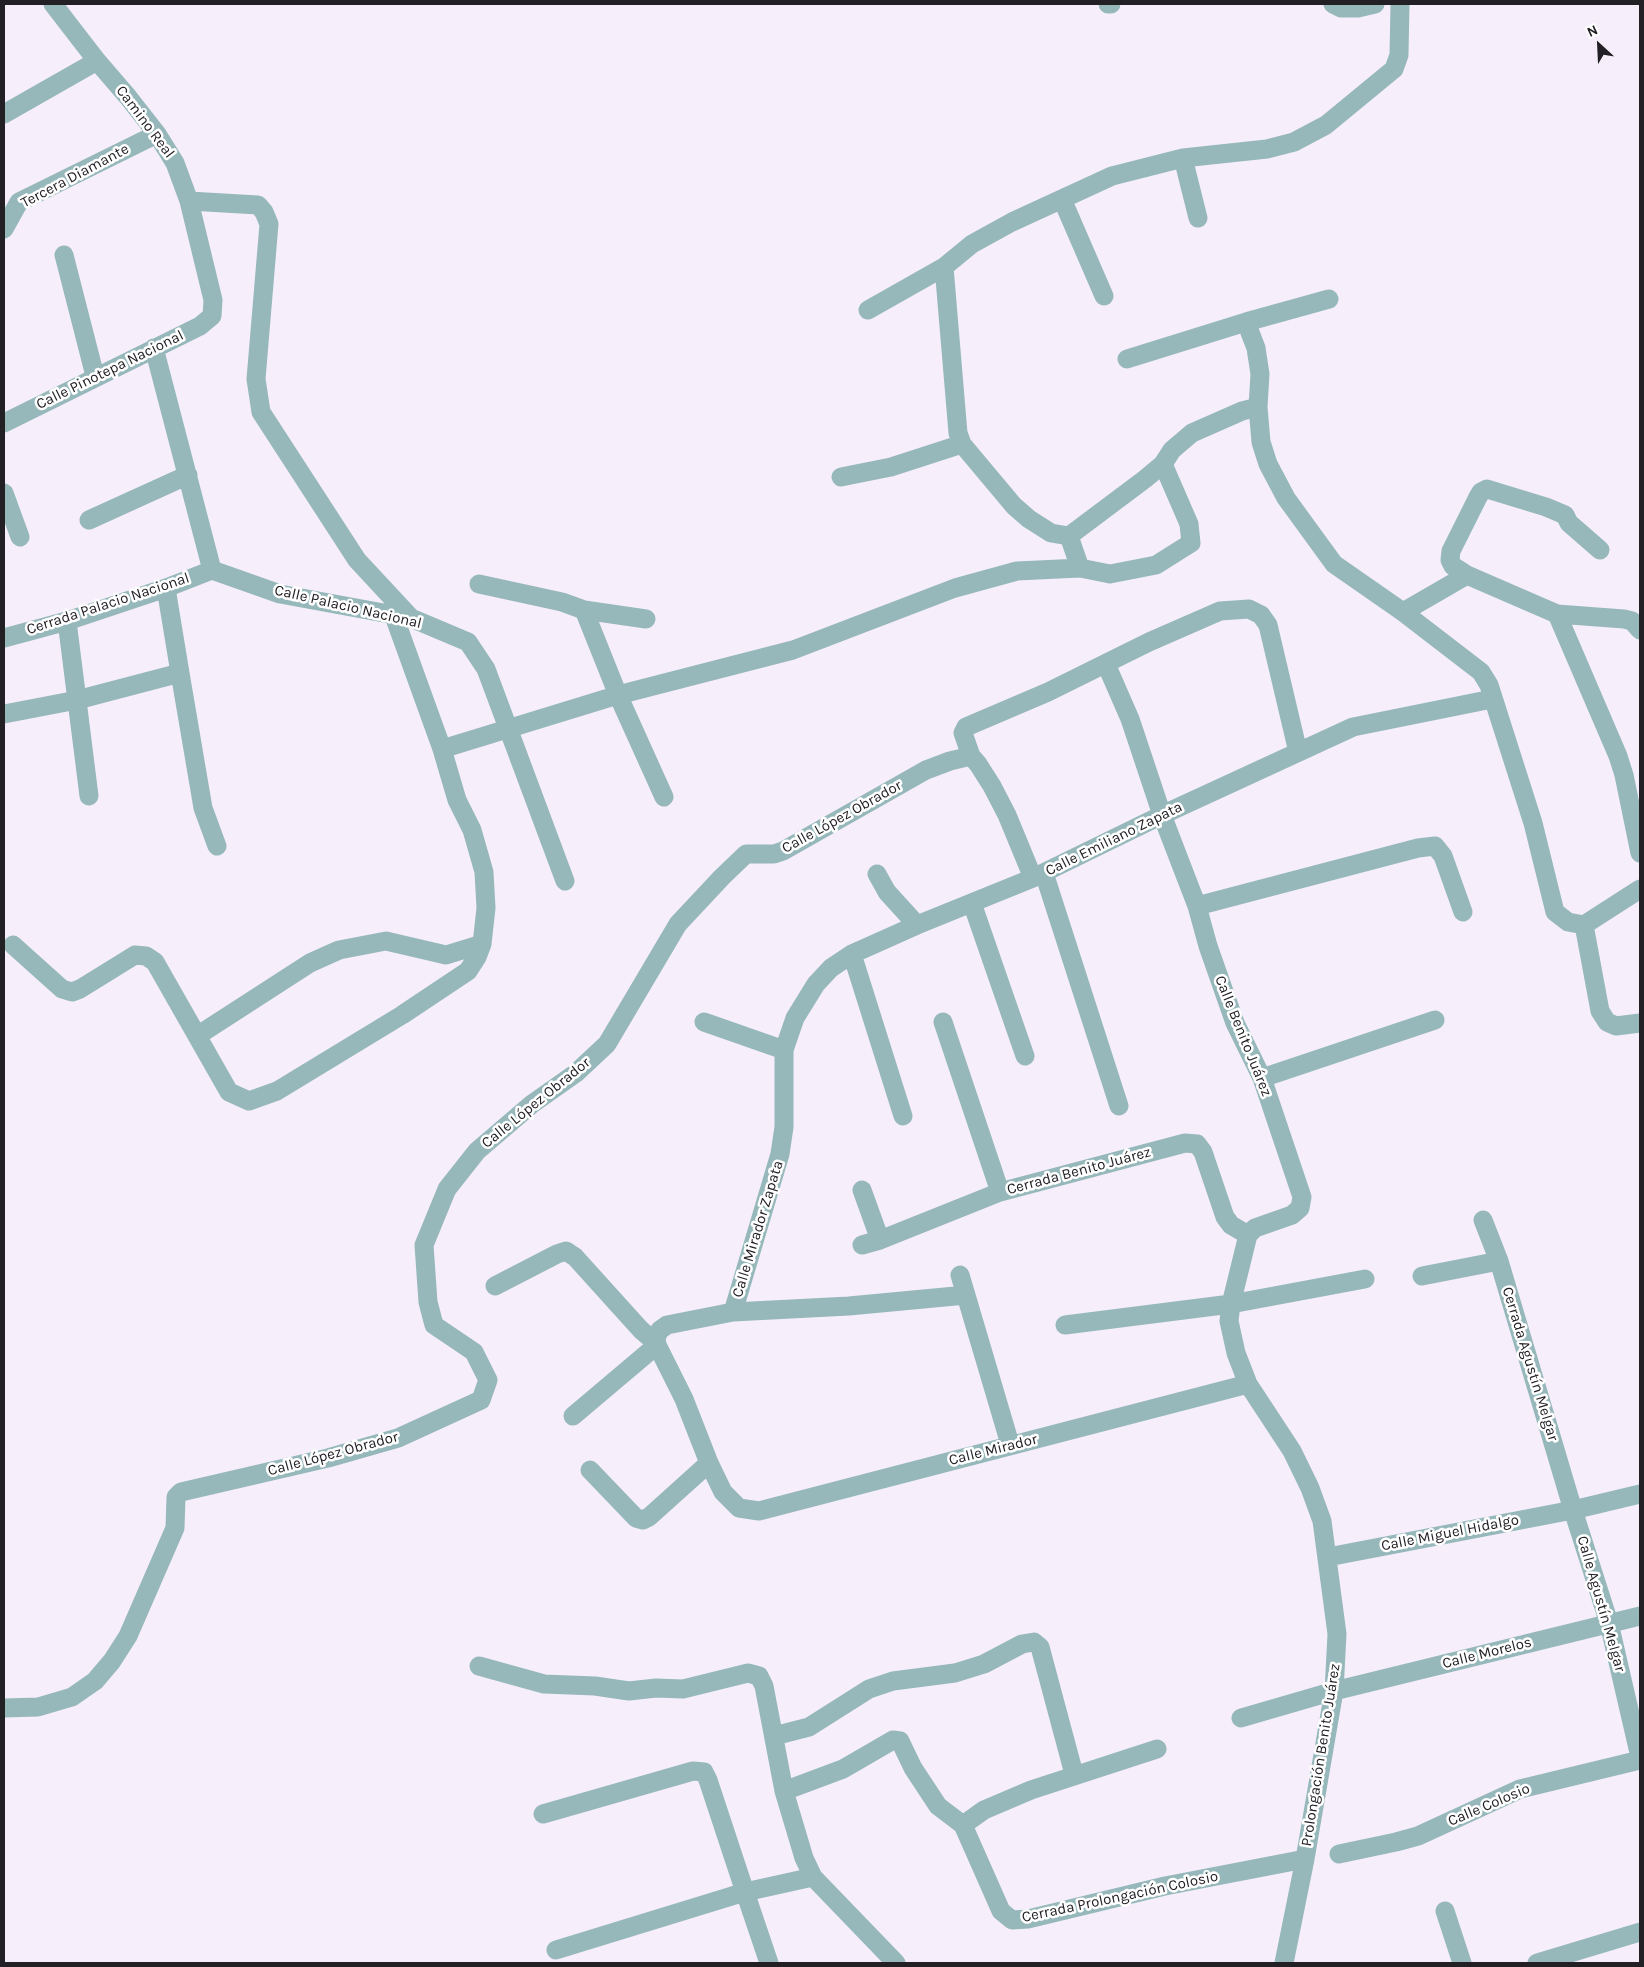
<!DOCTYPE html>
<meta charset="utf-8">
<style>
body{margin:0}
#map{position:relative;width:1644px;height:1967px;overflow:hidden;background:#f6effb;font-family:Karla,sans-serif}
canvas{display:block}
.frame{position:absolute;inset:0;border:5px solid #232025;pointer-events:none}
.north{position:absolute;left:1574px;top:20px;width:50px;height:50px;-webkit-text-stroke:4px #fff;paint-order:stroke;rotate:335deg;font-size:14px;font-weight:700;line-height:20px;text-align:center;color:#232025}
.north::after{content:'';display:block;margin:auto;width:18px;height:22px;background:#232025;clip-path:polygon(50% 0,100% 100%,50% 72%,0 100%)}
</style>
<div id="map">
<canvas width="1644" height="1967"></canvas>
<div class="frame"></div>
<div class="north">N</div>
</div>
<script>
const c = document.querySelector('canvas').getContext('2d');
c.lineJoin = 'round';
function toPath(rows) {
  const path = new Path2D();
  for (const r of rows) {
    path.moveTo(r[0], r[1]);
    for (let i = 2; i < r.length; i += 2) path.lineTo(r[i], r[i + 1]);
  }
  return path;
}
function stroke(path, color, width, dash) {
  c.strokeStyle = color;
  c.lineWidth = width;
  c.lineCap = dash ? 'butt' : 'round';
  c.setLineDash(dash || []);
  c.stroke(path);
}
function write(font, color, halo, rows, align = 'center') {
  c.font = font + ' Karla,sans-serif';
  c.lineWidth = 5;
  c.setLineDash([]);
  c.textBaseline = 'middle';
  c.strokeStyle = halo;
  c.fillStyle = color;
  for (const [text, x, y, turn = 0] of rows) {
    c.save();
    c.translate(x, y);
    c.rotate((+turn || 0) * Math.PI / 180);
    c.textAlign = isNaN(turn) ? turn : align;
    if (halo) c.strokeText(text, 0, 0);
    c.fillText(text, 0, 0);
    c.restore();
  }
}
const minor = toPath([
 [1108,4,1111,4],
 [1333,4,1341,8,1358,8,1375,4],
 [4,114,97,61],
 [1183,158,1198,218],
 [1062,199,1104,296],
 [189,201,258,205,264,212,269,224,256,379,261,412,357,560,411,618],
 [4,229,19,202,157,134],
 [64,255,95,376],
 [944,267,958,433,962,444,1014,506,1029,519,1051,533,1069,536,1080,568],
 [868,310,944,267,972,244,1012,222,1112,176,1183,158,1267,149,1294,142,1326,125,1394,69,1399,55,1400,4],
 [1246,322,1256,348,1260,374,1258,407,1261,442,1268,464,1286,498,1334,564,1403,612,1481,672,1489,685,1533,823,1555,912,1568,922,1584,925],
 [154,348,212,570],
 [1127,359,1246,322,1329,299],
 [4,423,200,326,212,316,213,300,189,201,175,163,157,134,128,97,97,61,53,4],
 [841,477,891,467,962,444],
 [4,493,20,537],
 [89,520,188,475],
 [1069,536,1145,479,1163,464,1172,450,1192,433,1242,411,1258,407],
 [1600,550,1569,523,1565,515,1546,507,1487,489,1481,492,1478,497,1451,551,1450,560,1453,566,1467,575,1557,614,1624,619,1632,621,1640,630],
 [212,570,280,594,411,618,468,642,486,669,565,881],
 [479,584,562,602,584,610,646,619],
 [584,610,618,695,664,797],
 [1403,612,1467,575],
 [1557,614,1618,756,1624,775,1640,853],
 [67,621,89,796],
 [4,638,67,621,166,588,212,570],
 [1106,664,1130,719,1162,815,1197,906,1208,946,1235,1023,1262,1078,1302,1197,1300,1208,1292,1215,1255,1228,1248,1235,1231,1304,1229,1321,1236,1353,1248,1384,1292,1451,1310,1488,1322,1521,1337,1634,1334,1691,1305,1859,1284,1963],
 [180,673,203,808,217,846],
 [4,714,77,700,180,673,166,588],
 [442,749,618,695,793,650,955,588,1017,571,1080,568,1110,574,1156,565,1191,543,1189,524,1163,464],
 [971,756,978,764,992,786,1007,815,1033,878],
 [1044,873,1119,1106],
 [877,874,887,892,917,925],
 [972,903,1025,1056],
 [1197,906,1418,848,1435,846,1443,856,1463,912],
 [1584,925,1600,1011,1607,1022,1616,1026,1640,1023],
 [1584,925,1640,889],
 [13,945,62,989,72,992,80,989,135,955,146,956,155,962,229,1092,249,1101,277,1091,402,1015,468,971,477,957,482,944,486,908,484,872,472,830,457,800,442,749,394,616],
 [852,954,903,1116],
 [704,1022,784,1050],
 [943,1022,1000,1192],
 [197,1036,310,963,339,950,386,941,446,955,482,944],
 [1262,1078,1435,1020],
 [862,1190,880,1240],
 [1483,1220,1499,1261,1573,1510,1609,1623,1640,1757],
 [862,1245,880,1240,1000,1192,1185,1143,1197,1144,1203,1152,1225,1217,1231,1225,1248,1235],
 [960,1275,1010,1444],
 [1422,1276,1499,1261],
 [495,1286,557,1254,566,1251,575,1257,641,1330,648,1336,656,1337],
 [733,1312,849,1306,966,1295],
 [1065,1325,1231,1304,1365,1279],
 [1248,1384,759,1511,739,1508,723,1492,709,1463,684,1399,657,1345,656,1337,660,1330,667,1325,733,1312,780,1154,784,1127,784,1050,795,1018,816,984,831,968,852,954,917,925,1033,878,1162,815,1353,727,1492,699],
 [573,1416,657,1345],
 [590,1470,636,1518,643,1520,649,1517,709,1463],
 [1328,1557,1573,1510,1640,1494],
 [479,1666,544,1684,595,1686,629,1691,656,1688,683,1689,748,1673,759,1676,764,1686,784,1791,804,1858,813,1877,896,1963],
 [4,1708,38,1707,72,1697,95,1681,112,1661,128,1636,175,1528,176,1497,181,1492,328,1458,398,1438,481,1400,488,1380,474,1352,434,1325,428,1302,424,1245,447,1189,477,1151,532,1104,576,1073,607,1044,678,924,722,877,746,854,774,854,783,851,926,770,950,761,971,756,963,733,966,727,1048,692,1149,642,1220,611,1249,609,1261,615,1268,625,1298,752],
 [1241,1718,1334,1691,1640,1616],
 [774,1736,809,1727,869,1689,893,1681,955,1673,984,1664,1022,1644,1034,1642,1040,1647,1074,1774],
 [784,1791,843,1769,893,1740,900,1741,913,1768,938,1806,963,1825],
 [543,1814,693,1771,704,1772,708,1780,745,1892,813,1877],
 [963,1825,1001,1911,1012,1920,1028,1919,1165,1886,1305,1859],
 [963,1825,984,1810,1031,1790,1157,1749],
 [1339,1854,1396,1842,1418,1836,1520,1789,1640,1760],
 [1445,1911,1462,1963],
 [556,1950,745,1892,769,1963],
 [1537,1963,1640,1932]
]);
const streetNames = [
 ["Camino Real",145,122,53],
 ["Tercera Diamante",75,176,-28],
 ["Calle Pinotepa Nacional",110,370,-26],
 ["Cerrada Palacio Nacional",108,604,-18],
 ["Calle Palacio Nacional",348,607,13],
 ["Calle López Obrador",842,817,-29],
 ["Calle Emiliano Zapata",1114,839,-26],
 ["Calle Benito Juárez",1243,1036,68],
 ["Calle López Obrador",536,1103,-39],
 ["Cerrada Benito Juárez",1079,1171,-15],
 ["Calle Mirador Zapata",758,1229,-73],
 ["Cerrada Agustín Melgar",1530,1364,73],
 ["Calle Mirador",993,1450,-14],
 ["Calle López Obrador",333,1454,-15],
 ["Calle Miguel Hidalgo",1450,1533,-11],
 ["Calle Agustín Melgar",1601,1604,74],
 ["Calle Morelos",1487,1653,-14],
 ["Prolongación Benito Juárez",1321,1755,-81],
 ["Calle Colosio",1489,1805,-23],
 ["Cerrada Prolongación Colosio",1120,1897,-12]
];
stroke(minor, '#97b8bb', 19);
write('15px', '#232025', '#fff', streetNames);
</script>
